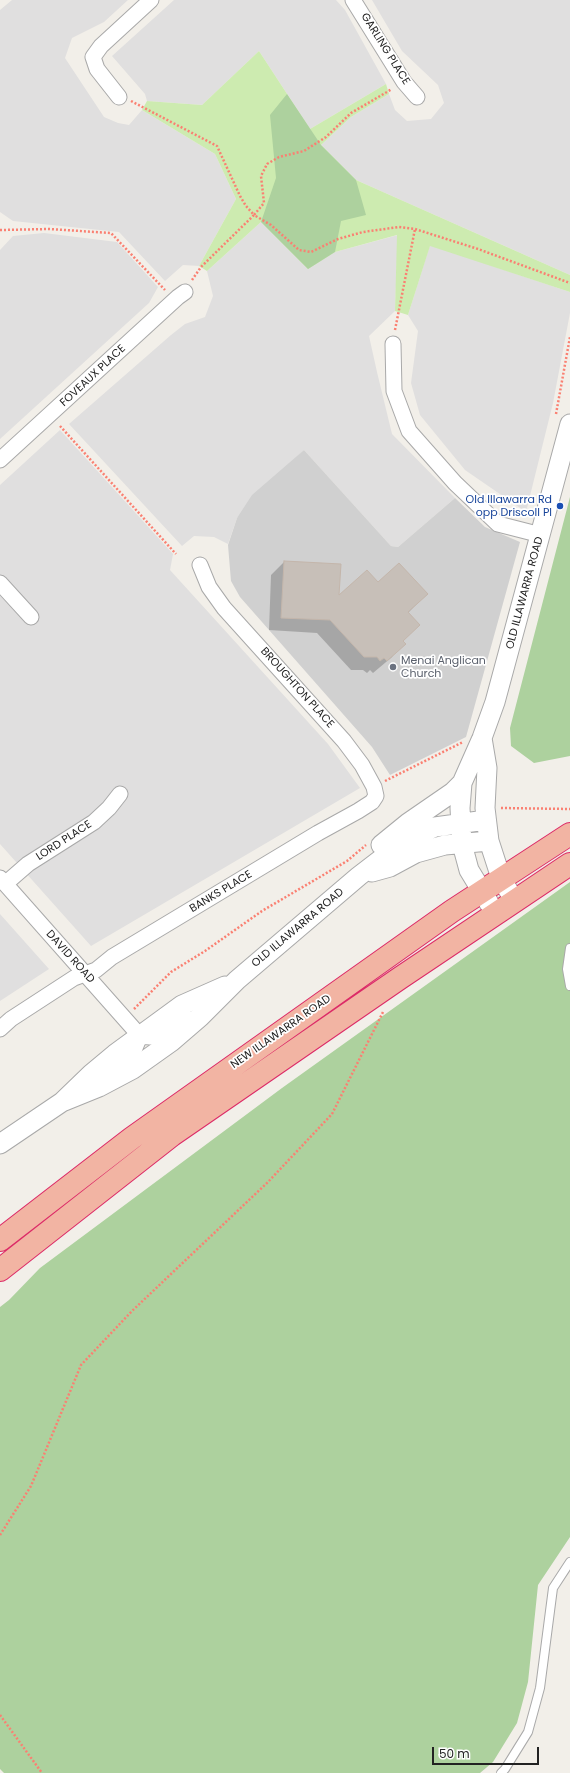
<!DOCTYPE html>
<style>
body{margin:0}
#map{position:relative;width:570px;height:1773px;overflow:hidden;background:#f2efe9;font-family:Poppins,sans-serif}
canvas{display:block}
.scale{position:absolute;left:432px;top:1747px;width:107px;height:18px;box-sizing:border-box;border:2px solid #222;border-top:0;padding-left:5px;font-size:12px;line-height:14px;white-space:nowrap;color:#222;-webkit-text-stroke:3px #fff;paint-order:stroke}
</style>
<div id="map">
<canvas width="570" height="1773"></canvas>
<div class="scale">50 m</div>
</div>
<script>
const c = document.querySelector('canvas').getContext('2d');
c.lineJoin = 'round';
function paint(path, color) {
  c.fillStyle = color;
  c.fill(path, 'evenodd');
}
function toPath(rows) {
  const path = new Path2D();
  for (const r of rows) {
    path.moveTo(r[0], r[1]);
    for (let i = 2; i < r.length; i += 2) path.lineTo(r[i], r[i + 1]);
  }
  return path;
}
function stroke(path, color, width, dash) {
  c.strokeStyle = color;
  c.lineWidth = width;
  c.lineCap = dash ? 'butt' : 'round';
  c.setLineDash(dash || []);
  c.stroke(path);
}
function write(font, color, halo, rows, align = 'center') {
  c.font = font + ' Poppins,sans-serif';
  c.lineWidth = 3.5;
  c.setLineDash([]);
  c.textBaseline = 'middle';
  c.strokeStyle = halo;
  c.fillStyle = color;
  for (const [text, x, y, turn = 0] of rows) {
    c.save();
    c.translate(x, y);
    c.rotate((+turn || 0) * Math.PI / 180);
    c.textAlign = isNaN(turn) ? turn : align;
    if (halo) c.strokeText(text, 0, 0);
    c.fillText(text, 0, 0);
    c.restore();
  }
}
const residential = toPath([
 [12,0,128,0,104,22,72,38,65,58,104,117,118,123,129,125,142,110,215,154,236,199,199,266,183,265,165,281,119,232,13,221,0,212,0,10],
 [174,0,336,0,345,10,386,84,310,129,259,51,202,105,147,101,145,94,112,56],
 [372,0,570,0,570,275,356,180,321,145,351,117,389,94,395,110,407,121,431,119,444,103,438,85,402,51],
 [261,222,308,268,335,252,398,235,395,311,369,336,377,372,392,434,455,498,398,547,391,546,304,450,237,518,228,544,214,537,194,536,182,546,69,424,171,335,185,324,205,317,213,296,207,271],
 [44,233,117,242,158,287,149,303,0,439,0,250,13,236],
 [430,245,570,292,570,313,553,403,526,512,465,470,420,415,411,383,418,331,408,315],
 [60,430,173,554,170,570,328,744,360,788,91,946,0,844,0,485],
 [0,914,49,969,0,1001]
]);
const religious = toPath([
 [304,450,391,546,398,547,455,498,485,527,520,542,466,737,390,775,372,747,240,597,231,581,228,545,237,518,252,495]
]);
const grass = toPath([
 [259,51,310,129,386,84,389,94,351,117,321,145,356,180,570,275,570,292,430,246,408,315,395,311,397,235,335,252,308,269,261,222,207,271,199,266,236,199,215,154,142,110,147,101,202,105]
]);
const forest = toPath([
 [287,94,321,145,356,180,366,215,341,221,335,252,308,269,261,222,276,178,270,115],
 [570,497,570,756,534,763,511,746,510,728],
 [570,882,570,1537,538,1585,528,1682,517,1723,493,1762,480,1773,4,1773,0,1769,0,1307,9,1300,40,1268,282,1088]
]);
const shadow = toPath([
 [284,562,338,598,378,584,426,594,408,613,402,641,392,657,373,673,370,670,367,673,363,670,351,670,317,633,269,630,271,575]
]);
const building = toPath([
 [284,561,341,564,339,595,367,570,378,582,399,563,428,594,408,612,420,625,403,641,406,644,387,661,384,658,380,661,377,657,364,657,330,620,281,618,284,561]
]);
const path = toPath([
 [131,101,217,146,240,196,246,206,254,215,264,203,261,176,267,164,279,157,304,151,326,137,351,113,392,89],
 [0,230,49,229,111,233,165,290],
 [192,280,201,267,254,215,271,225,299,250,311,252,338,239,363,232,399,227,415,229,478,249,570,283],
 [395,330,415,229],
 [556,414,570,337],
 [60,426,176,554],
 [385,781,463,742],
 [501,808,570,809],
 [134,1009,171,972,205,951,262,911,347,861,366,845],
 [0,1535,31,1486,81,1365,132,1311,268,1182,332,1114,383,1012],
 [0,1715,42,1773]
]);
const service = toPath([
 [570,948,567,969,570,986],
 [501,1773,505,1769,528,1732,540,1688,553,1588,570,1562]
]);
const minor = toPath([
 [353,0,404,82,417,97],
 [119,97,97,69,93,57,101,46,151,0],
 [393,344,394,391,409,431,455,483,498,524,541,535],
 [0,460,178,297,185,292],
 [0,583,31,617],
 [0,878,140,1036,150,1037,159,1036,181,1021,200,1017],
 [5,884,28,864,94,822,109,808,120,794],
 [0,1029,11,1019,74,978,96,970,112,957,318,833,358,811,372,802,376,796,374,787,362,765,344,741,224,608,209,587,200,565],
 [109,1074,124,1063,133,1053,140,1036]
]);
const tertiary = toPath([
 [482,738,487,768,485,808,489,841,501,878,514,900],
 [381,845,408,823,453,792,462,783],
 [372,872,390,867,416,853,445,845,489,841],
 [495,913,469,870,462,844,460,808,462,783,482,738,495,702,570,424],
 [62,1102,99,1087,133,1069,171,1042,200,1017,237,980,359,876,398,846,417,835,435,827,486,820],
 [0,1144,62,1102,91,1074,115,1054,182,1005,225,986]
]);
const trunk = toPath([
 [0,1240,132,1138,452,911,570,834],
 [0,1270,172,1135,400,978,570,864]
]);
const markers = [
 [560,506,4,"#1a4fb4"],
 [393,667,4,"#6b7280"]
];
const streetNames = [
 ["GARLING PLACE",385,49,58],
 ["FOVEAUX PLACE",93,376,-43],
 ["OLD ILLAWARRA ROAD",525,593,-75],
 ["BROUGHTON PLACE",297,688,48],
 ["LORD PLACE",64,841,-33],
 ["BANKS PLACE",221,892,-31],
 ["OLD ILLAWARRA ROAD",298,928,-40],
 ["DAVID ROAD",70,957,48],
 ["NEW ILLAWARRA ROAD",281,1032,-35]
];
const transitNames = [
 ["Old Illawarra Rd",552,500],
 ["opp Driscoll Pl",552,513]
];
const worshipNames = [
 ["Menai Anglican",401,661],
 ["Church",401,674]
];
paint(residential, '#e0dfdf');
paint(religious, '#d0d0d0');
paint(grass, '#cdebb0');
paint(forest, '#add19e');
paint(shadow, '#0003');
paint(building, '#c7bfb8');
stroke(building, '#c4b6ab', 1);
stroke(service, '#a9a9a9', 10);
stroke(minor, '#a9a9a9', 17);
stroke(tertiary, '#a9a9a9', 21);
stroke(trunk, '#dc2a67', 24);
stroke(path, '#fa8072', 2.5, [2, 2]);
stroke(service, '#fff', 8);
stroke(minor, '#fff', 15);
stroke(tertiary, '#fff', 19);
stroke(trunk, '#f2b4a3', 22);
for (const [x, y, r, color] of markers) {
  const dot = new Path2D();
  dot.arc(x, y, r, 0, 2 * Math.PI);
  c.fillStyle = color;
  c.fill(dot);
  stroke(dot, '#fff', 1.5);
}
write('11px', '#222', '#fff', streetNames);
write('11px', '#164399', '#fff', transitNames, 'right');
write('11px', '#5b616d', '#fff', worshipNames, 'left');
</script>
